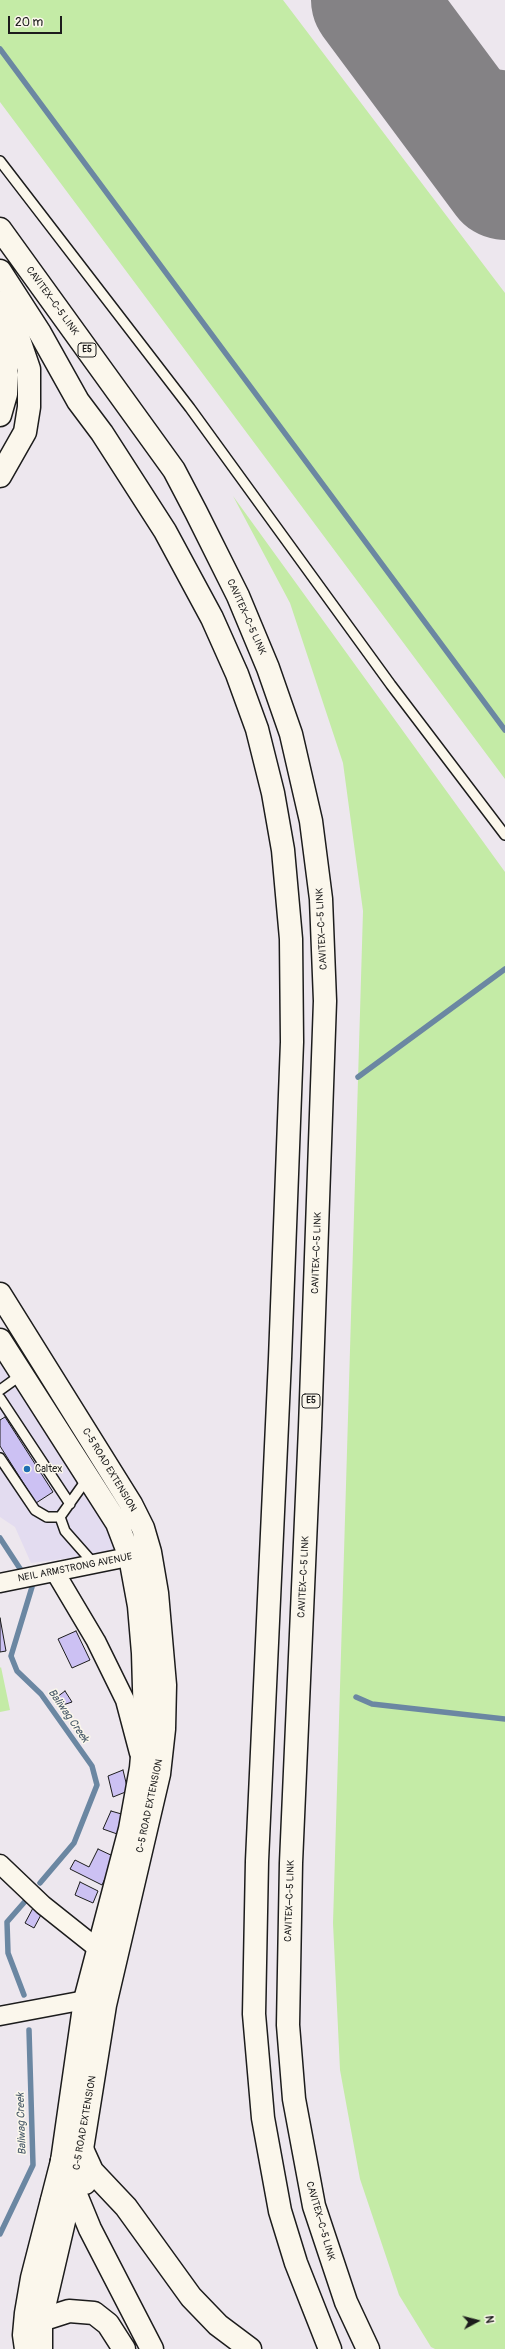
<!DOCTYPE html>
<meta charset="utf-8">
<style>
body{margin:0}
#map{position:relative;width:505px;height:2349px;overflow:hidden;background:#ede7ee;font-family:Pangolin,sans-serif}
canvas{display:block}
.north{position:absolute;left:457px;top:2301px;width:40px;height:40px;-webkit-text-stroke:3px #fbf7ec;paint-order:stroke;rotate:83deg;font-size:11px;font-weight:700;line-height:16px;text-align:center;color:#1c1c1c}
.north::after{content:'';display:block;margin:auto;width:14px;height:18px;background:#1c1c1c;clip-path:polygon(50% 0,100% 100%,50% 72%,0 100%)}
.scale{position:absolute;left:8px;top:16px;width:54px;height:18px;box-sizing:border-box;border:2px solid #1c1c1c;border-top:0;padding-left:5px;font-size:12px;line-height:14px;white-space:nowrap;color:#1c1c1c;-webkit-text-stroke:3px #fbf7ec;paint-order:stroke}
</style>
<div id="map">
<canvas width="505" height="2349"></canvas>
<div class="north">N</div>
<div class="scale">20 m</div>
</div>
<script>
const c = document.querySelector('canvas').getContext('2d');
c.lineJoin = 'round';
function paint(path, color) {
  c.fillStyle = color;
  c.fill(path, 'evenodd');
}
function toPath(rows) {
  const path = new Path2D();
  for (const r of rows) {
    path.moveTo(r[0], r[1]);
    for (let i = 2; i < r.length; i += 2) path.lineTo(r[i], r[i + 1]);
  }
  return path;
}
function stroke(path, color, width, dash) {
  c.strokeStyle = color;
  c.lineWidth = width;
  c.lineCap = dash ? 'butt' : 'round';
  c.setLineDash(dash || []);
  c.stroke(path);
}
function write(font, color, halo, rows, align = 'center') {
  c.font = font + ' Pangolin,sans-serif';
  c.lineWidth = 3;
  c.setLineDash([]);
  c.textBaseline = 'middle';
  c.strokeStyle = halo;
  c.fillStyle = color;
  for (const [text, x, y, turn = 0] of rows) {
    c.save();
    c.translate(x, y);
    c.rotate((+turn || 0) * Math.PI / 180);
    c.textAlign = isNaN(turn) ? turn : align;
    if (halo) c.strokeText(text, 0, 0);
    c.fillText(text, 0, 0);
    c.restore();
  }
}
const built = toPath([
 [0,1358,123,1551,31,1563,15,1527,0,1517]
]);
const green = toPath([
 [0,0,283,0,505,293,505,779,0,102],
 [233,496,505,872,505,2349,435,2349,431,2347,399,2295,360,2179,340,2070,333,1923,363,911,343,763,290,603],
 [1,1667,10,1710,0,1712,0,1668]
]);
const stream = toPath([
 [0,49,505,730],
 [358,1077,505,969],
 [0,1538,32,1587,11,1656,17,1671,41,1694,92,1766,97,1785,74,1843,40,1883],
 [356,1697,372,1704,505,1719],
 [24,1995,8,1953,7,1922,28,1898],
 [0,2234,33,2165,29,2030]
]);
const taxiway = toPath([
 [403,41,445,78,474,91,505,95]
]);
const runway = toPath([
 [372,0,505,179]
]);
const building = toPath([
 [5,1417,53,1492,36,1503,0,1446,0,1420,5,1417],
 [0,1618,6,1651,0,1652,0,1618],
 [76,1631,90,1660,72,1668,58,1639,76,1631],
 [65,1691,72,1702,60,1706,57,1697,65,1691],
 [123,1770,128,1791,113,1797,108,1776,123,1770],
 [111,1811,125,1815,120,1835,103,1829,111,1811],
 [98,1849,115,1857,102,1885,70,1869,75,1860,89,1867,98,1849],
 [80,1882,98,1891,93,1903,75,1895,80,1882],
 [33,1908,42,1913,34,1928,25,1923,33,1908]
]);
const service = toPath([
 [0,161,190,408,391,685,505,835],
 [0,1390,21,1375],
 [0,1398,70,1504],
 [0,1458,35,1510,47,1517,60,1517,87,1479],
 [60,1517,65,1531,95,1565]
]);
const minor = toPath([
 [55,1572,96,1641,125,1700,139,1753],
 [0,1583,143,1554],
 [0,1864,43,1905,97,1948],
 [0,2016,85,2000]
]);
const secondary = toPath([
 [26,2349,24,2335,26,2313,32,2278,62,2161],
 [41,2349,41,2320,72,2187]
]);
const primary = toPath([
 [0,302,13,322,29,369,29,407,25,432,0,476],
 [0,330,7,375,6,394,0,415],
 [0,1294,131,1504,143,1528,150,1552,157,1593,165,1685,164,1729,159,1774,105,2005,82,2149,72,2187],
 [0,1340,117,1523,130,1557,139,1606,143,1653,145,1722,141,1768,130,1829,85,2000,62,2161]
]);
const motorway = toPath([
 [0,229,174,470,196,512,238,596,268,668,291,734,311,821,321,899,325,1001,310,1428,291,1863,288,2025,294,2099,314,2206,346,2302,368,2349],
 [0,271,40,333,78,401,102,433,165,531,212,618,237,674,257,729,273,793,283,850,291,939,292,1042,280,1359,257,1861,254,2014,263,2118,280,2211,296,2263,330,2349],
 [82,2149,92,2171,126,2207,191,2297,218,2325,250,2349],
 [62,2161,90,2229,152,2349],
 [52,2201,72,2187,85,2183],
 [41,2320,69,2311,94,2313,108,2324,124,2349]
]);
const markers = [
 [27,1469,4,"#1f6fb2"]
];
const shields = [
 [87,350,18],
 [311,1401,18]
];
const shieldNames = [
 ["E5",87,350],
 ["E5",311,1401]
];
const streetNames = [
 ["CAVITEX–C-5 LINK",52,301,54],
 ["CAVITEX–C-5 LINK",246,617,66],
 ["CAVITEX–C-5 LINK",322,929,-93],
 ["CAVITEX–C-5 LINK",317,1253,-88],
 ["C-5 ROAD EXTENSION",109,1470,59],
 ["NEIL ARMSTRONG AVENUE",75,1568,-11],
 ["CAVITEX–C-5 LINK",304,1577,-87],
 ["C-5 ROAD EXTENSION",150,1806,-78],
 ["CAVITEX–C-5 LINK",290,1901,-88],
 ["C-5 ROAD EXTENSION",85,2123,-80],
 ["CAVITEX–C-5 LINK",320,2221,74]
];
const poiNames = [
 ["Caltex",35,1469]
];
const waterNames = [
 ["Baliwag Creek",68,1716,55],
 ["Baliwag Creek",22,2124,-92]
];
paint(built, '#e3dcf0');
paint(green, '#c4eba6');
stroke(stream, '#6b87a2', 5.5);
stroke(taxiway, '#848285', 49);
stroke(runway, '#848285', 122);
paint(building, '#ccc1f3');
stroke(building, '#1c1c1c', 1);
stroke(service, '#1c1c1c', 12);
stroke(minor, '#1c1c1c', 21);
stroke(secondary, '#1c1c1c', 25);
stroke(primary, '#1c1c1c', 25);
stroke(motorway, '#1c1c1c', 25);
stroke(service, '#fbf7ec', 9);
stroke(minor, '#fbf7ec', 18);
stroke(secondary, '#fbf7ec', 22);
stroke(primary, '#fbf7ec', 22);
stroke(motorway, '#fbf7ec', 22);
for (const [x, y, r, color] of markers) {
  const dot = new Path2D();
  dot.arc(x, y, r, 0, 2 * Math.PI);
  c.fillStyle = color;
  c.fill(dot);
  stroke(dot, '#fbf7ec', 1.5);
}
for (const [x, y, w] of shields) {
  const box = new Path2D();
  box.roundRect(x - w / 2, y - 7, w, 14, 3);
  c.fillStyle = '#fbf7ec';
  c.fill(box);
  stroke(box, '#1c1c1c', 1);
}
write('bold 9px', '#1c1c1c', null, shieldNames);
write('10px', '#1c1c1c', '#fbf7ec', streetNames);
write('10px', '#1c1c1c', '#fbf7ec', poiNames, 'left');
write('italic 11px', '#4a5b6a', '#fbf7ec', waterNames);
</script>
